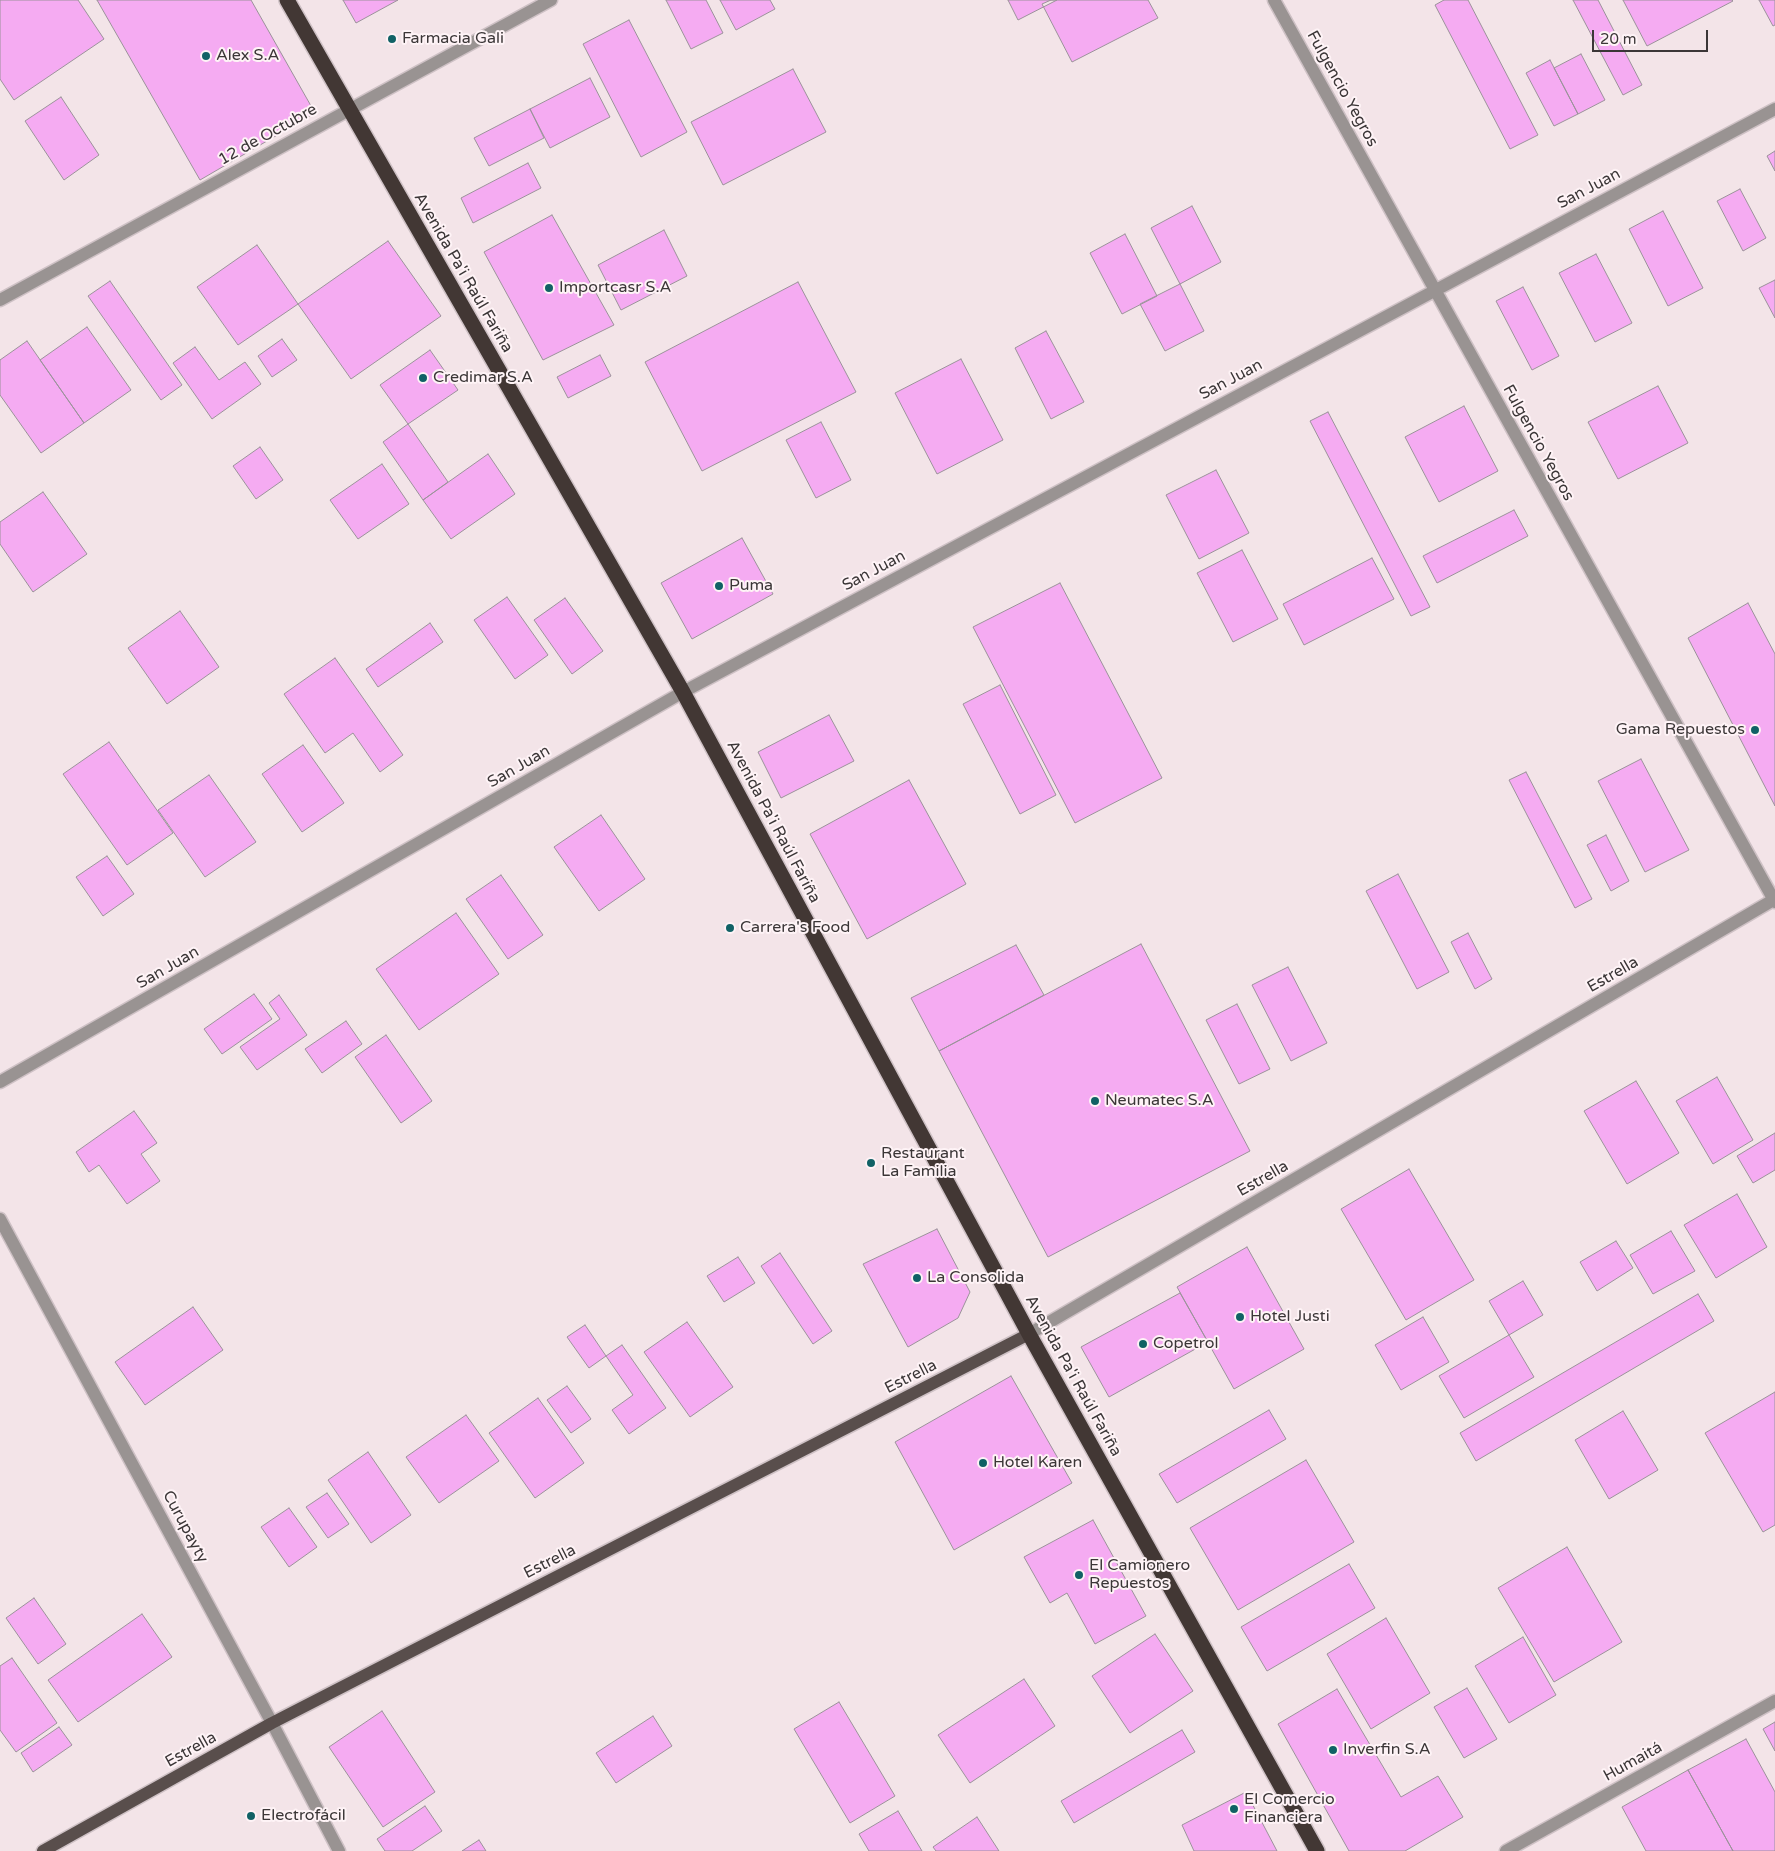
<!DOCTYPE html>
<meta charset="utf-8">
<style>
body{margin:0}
#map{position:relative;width:1775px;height:1851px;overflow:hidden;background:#f3e4e8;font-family:"Varela Round",sans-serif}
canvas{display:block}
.scale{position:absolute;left:1592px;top:30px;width:116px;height:22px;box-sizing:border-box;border:2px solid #3b3637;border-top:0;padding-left:6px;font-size:15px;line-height:18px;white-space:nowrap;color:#3b3637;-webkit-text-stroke:4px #fef3f6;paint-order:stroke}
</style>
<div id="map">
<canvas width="1775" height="1851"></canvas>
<div class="scale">20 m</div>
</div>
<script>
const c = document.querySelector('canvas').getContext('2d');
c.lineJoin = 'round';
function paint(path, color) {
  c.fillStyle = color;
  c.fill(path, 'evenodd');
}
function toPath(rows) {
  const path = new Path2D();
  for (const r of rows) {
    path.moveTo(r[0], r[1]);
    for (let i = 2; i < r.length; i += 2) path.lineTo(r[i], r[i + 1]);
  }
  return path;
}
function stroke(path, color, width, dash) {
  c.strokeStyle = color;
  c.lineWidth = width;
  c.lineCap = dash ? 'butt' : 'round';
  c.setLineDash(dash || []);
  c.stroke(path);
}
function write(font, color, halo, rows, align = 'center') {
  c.font = font + ' "Varela Round",sans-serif';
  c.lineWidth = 4;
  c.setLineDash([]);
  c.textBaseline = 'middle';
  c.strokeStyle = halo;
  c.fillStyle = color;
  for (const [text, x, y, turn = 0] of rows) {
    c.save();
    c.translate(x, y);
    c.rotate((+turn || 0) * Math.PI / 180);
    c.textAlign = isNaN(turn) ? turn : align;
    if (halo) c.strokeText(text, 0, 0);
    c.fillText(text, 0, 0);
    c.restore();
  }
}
const building = toPath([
 [0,0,78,0,104,39,14,100,0,79,0,0],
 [97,0,251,0,315,113,200,180,97,0],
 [343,0,398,0,356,23,343,0],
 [666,0,706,0,723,33,691,49,666,0],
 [720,0,770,0,775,9,736,30,720,0],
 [1008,0,1057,0,1018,20,1008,0],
 [1051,0,1148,0,1158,18,1072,62,1042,4,1051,0],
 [1444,0,1468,0,1538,135,1510,149,1435,5,1444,0],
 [1573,0,1598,0,1642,85,1623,95,1573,0],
 [1623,0,1732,0,1733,1,1647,46,1623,0],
 [1759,0,1775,0,1775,25,1773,26,1759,0],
 [629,20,687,132,641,157,583,44,629,20],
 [1581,54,1605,100,1578,114,1554,68,1581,54],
 [1550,60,1578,114,1554,126,1526,73,1550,60],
 [793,69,826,132,723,185,691,122,793,69],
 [590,78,610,117,550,148,530,109,590,78],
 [61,97,99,155,64,180,25,121,61,97],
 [530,109,544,138,489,166,474,138,530,109],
 [1775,151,1775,171,1767,156,1775,151],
 [528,163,541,188,473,223,461,198,528,163],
 [1740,189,1766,238,1743,251,1717,201,1740,189],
 [1192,206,1221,262,1180,284,1151,228,1192,206],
 [1663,211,1703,288,1668,306,1629,229,1663,211],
 [552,215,614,325,543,360,484,252,552,215],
 [664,230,687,276,621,310,598,265,664,230],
 [1125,234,1157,296,1122,314,1090,253,1125,234],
 [388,241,441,316,351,379,298,304,388,241],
 [257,245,298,304,238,345,197,287,257,245],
 [1596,254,1632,323,1595,342,1559,273,1596,254],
 [1775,280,1775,318,1759,288,1775,280],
 [110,281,182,385,161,400,88,296,110,281],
 [798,282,856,392,702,471,645,362,798,282],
 [1180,284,1204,331,1165,351,1140,304,1180,284],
 [1523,287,1559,356,1532,370,1496,301,1523,287],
 [87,327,131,390,84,423,40,360,87,327],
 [1046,331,1084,402,1051,419,1015,348,1046,331],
 [282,339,297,360,272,377,258,356,282,339],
 [27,341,84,423,41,453,0,395,0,360,27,341],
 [195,347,219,380,245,362,261,384,212,419,173,363,195,347],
 [430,350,458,390,408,424,380,385,430,350],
 [600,355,611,376,568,398,557,377,600,355],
 [961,359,1003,440,937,474,895,393,961,359],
 [1658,386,1688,443,1618,479,1588,422,1658,386],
 [1464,406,1498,471,1439,502,1405,437,1464,406],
 [1328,412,1430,607,1411,616,1310,421,1328,412],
 [821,422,851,480,816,498,786,440,821,422],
 [408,424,448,482,423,500,383,442,408,424],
 [260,447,283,480,256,499,233,466,260,447],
 [488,454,515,494,451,539,423,500,488,454],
 [382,464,409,504,358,539,330,500,382,464],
 [1216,470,1249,533,1199,559,1166,495,1216,470],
 [43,492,87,554,33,592,0,544,0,522,43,492],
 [1514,510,1528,536,1437,583,1423,556,1514,510],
 [742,538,773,594,692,639,661,583,742,538],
 [1242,550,1278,619,1233,642,1197,573,1242,550],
 [1372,558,1394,599,1304,645,1283,604,1372,558],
 [1060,583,1162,778,1075,823,973,627,1060,583],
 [507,597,548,655,515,679,474,620,507,597],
 [565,598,603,651,572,674,534,620,565,598],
 [1748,603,1775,654,1775,806,1688,638,1748,603],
 [180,611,219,667,167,704,128,648,180,611],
 [430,623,443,642,378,687,366,669,430,623],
 [335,658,403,755,380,772,353,733,325,753,284,694,335,658],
 [1000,685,1056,795,1020,814,963,704,1000,685],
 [829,715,854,761,781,798,758,752,829,715],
 [109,742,173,833,127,865,63,774,109,742],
 [303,745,344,803,302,832,262,774,303,745],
 [1641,759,1689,850,1645,872,1598,781,1641,759],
 [1526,772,1592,899,1575,908,1509,780,1526,772],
 [209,775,256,842,205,877,158,810,209,775],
 [909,780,966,884,867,939,810,834,909,780],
 [601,815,645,879,599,911,554,847,601,815],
 [1606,835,1629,881,1611,891,1587,845,1606,835],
 [107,856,134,894,103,916,76,877,107,856],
 [1398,874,1449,972,1417,989,1366,891,1398,874],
 [501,875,543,935,508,959,466,899,501,875],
 [456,913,499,974,419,1030,376,969,456,913],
 [1468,933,1492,979,1475,989,1451,942,1468,933],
 [1141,944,1250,1151,1048,1257,939,1051,1141,944],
 [1016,945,1044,995,939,1051,911,998,1016,945],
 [1288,967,1327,1043,1291,1061,1252,985,1288,967],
 [254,994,272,1019,222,1054,204,1029,254,994],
 [279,995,307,1035,257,1070,240,1047,280,1019,269,1003,279,995],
 [1237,1004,1270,1069,1239,1084,1206,1020,1237,1004],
 [346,1021,362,1044,322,1073,305,1049,346,1021],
 [386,1035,432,1101,401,1123,355,1057,386,1035],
 [1717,1077,1753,1140,1713,1164,1676,1101,1717,1077],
 [1636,1081,1679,1153,1627,1184,1584,1111,1636,1081],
 [134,1111,157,1143,141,1154,160,1181,127,1204,99,1165,89,1172,76,1152,134,1111],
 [1775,1133,1775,1170,1753,1183,1737,1156,1775,1133],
 [1409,1169,1474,1280,1406,1320,1341,1209,1409,1169],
 [1737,1194,1767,1247,1716,1278,1684,1225,1737,1194],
 [937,1229,970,1292,958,1318,908,1347,863,1264,937,1229],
 [1671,1231,1695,1271,1653,1294,1630,1255,1671,1231],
 [1616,1241,1633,1268,1597,1291,1580,1262,1616,1241],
 [1247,1247,1304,1349,1234,1389,1177,1287,1247,1247],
 [780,1253,832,1331,813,1344,761,1266,780,1253],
 [738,1257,755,1283,724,1302,707,1276,738,1257],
 [1523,1281,1543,1315,1509,1335,1489,1301,1523,1281],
 [1180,1293,1208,1342,1109,1397,1081,1347,1180,1293],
 [1698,1294,1714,1321,1476,1461,1460,1433,1698,1294],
 [193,1307,223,1350,145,1405,115,1362,193,1307],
 [1423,1317,1449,1362,1401,1390,1375,1345,1423,1317],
 [687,1322,733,1387,690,1417,644,1352,687,1322],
 [585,1325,606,1356,589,1368,567,1337,585,1325],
 [1509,1335,1534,1377,1464,1418,1439,1376,1509,1335],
 [622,1345,666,1408,629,1434,612,1410,633,1395,606,1356,622,1345],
 [1011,1376,1072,1483,954,1550,895,1442,1011,1376],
 [567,1386,591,1419,571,1433,547,1400,567,1386],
 [1775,1392,1775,1525,1763,1532,1705,1433,1775,1392],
 [538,1398,584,1463,535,1498,489,1433,538,1398],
 [1269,1410,1286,1439,1177,1503,1159,1474,1269,1410],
 [1623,1411,1658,1470,1609,1499,1575,1440,1623,1411],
 [466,1415,499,1461,439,1503,406,1457,466,1415],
 [368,1452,411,1515,371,1543,328,1480,368,1452],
 [1306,1460,1354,1542,1238,1610,1190,1528,1306,1460],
 [327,1493,349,1524,328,1538,306,1507,327,1493],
 [289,1508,317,1547,289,1567,261,1527,289,1508],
 [1093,1520,1146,1616,1095,1644,1067,1593,1050,1603,1024,1557,1093,1520],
 [1567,1547,1622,1642,1554,1682,1498,1588,1567,1547],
 [1349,1564,1375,1608,1267,1671,1241,1627,1349,1564],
 [34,1598,66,1644,38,1664,6,1618,34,1598],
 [142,1614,172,1657,78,1722,48,1680,142,1614],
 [1386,1618,1430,1693,1371,1729,1327,1654,1386,1618],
 [1155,1634,1193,1691,1130,1733,1092,1676,1155,1634],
 [1523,1637,1556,1695,1509,1723,1475,1666,1523,1637],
 [12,1658,57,1723,16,1752,0,1730,0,1666,12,1658],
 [1024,1679,1055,1726,970,1783,938,1735,1024,1679],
 [1467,1688,1497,1739,1464,1758,1434,1707,1467,1688],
 [1337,1689,1401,1797,1438,1776,1463,1817,1405,1851,1349,1851,1278,1724,1337,1689],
 [839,1702,895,1796,850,1823,794,1729,839,1702],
 [382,1711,435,1792,383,1827,329,1747,382,1711],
 [653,1716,672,1746,616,1783,596,1753,653,1716],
 [1775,1722,1775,1751,1763,1729,1775,1722],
 [59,1727,72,1745,33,1772,21,1753,59,1727],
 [1182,1730,1195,1752,1074,1823,1061,1801,1182,1730],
 [1746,1739,1775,1792,1775,1851,1733,1851,1688,1770,1746,1739],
 [1688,1770,1733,1851,1646,1851,1622,1807,1688,1770],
 [1246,1792,1277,1851,1194,1851,1182,1825,1246,1792],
 [425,1806,442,1831,412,1851,385,1851,377,1839,425,1806],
 [898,1811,922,1851,869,1851,859,1834,898,1811],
 [977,1817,999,1851,936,1851,933,1847,977,1817],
 [479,1840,486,1851,462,1851,479,1840]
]);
const minor = toPath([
 [1274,0,1775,902],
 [0,300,551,0],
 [0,1082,683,692,1775,109],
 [0,1219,272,1723,339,1851],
 [1029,1334,1775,899],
 [1506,1851,1775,1701]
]);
const major = toPath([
 [43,1851,272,1723,1029,1334]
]);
const highway = toPath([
 [287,0,683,692,1029,1334,1317,1851]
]);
const markers = [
 [392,39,5,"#106165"],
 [206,56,5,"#106165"],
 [549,288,5,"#106165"],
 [423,378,5,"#106165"],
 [719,586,5,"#106165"],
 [1755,730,5,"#106165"],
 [730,928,5,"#106165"],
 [1095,1101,5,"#106165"],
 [871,1163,5,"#106165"],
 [917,1278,5,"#106165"],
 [1240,1317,5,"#106165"],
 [1143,1344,5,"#106165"],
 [983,1463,5,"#106165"],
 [1079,1575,5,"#106165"],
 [1333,1750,5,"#106165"],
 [1234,1809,5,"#106165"],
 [251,1816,5,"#106165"]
];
const poiNames = [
 ["Farmacia Gali",402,39],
 ["Alex S.A",216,56],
 ["Importcasr S.A",559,288],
 ["Credimar S.A",433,378],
 ["Puma",729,586],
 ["Gama Repuestos",1745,730,"right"],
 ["Carrera's Food",740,928],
 ["Neumatec S.A",1105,1101],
 ["Restaurant",881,1154],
 ["La Familia",881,1172],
 ["La Consolida",927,1278],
 ["Hotel Justi",1250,1317],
 ["Copetrol",1153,1344],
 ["Hotel Karen",993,1463],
 ["El Camionero",1089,1566],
 ["Repuestos",1089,1584],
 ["Inverfin S.A",1343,1750],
 ["El Comercio",1244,1800],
 ["Financiera",1244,1818],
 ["Electrofácil",261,1816]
];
const streetNames = [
 ["Fulgencio Yegros",1342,89,61],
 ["12 de Octubre",268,135,-29],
 ["San Juan",1589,189,-28],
 ["Avenida Pa'i Raúl Fariña",463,273,60],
 ["San Juan",1231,380,-28],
 ["Fulgencio Yegros",1538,443,61],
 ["San Juan",874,571,-28],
 ["San Juan",519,767,-30],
 ["Avenida Pa'i Raúl Fariña",773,822,62],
 ["San Juan",168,968,-30],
 ["Estrella",1613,975,-30],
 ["Estrella",1263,1179,-30],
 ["Avenida Pa'i Raúl Fariña",1073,1376,61],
 ["Estrella",911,1377,-27],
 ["Curupayty",185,1527,62],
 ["Estrella",550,1562,-27],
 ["Estrella",191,1750,-29],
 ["Humaitá",1633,1762,-29]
];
paint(building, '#f5abf2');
stroke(building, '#9b929a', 1);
stroke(minor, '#cec1c5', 15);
stroke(major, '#cec1c5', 15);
stroke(highway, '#cec1c5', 18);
stroke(minor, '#999392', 12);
stroke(major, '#594e4c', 12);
stroke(highway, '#423734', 15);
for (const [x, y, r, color] of markers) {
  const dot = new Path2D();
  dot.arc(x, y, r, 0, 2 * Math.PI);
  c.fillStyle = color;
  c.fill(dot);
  stroke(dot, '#fef3f6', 2);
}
write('16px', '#3b3637', '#fef3f6', poiNames, 'left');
write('16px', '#3b3637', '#fef3f6', streetNames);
</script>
